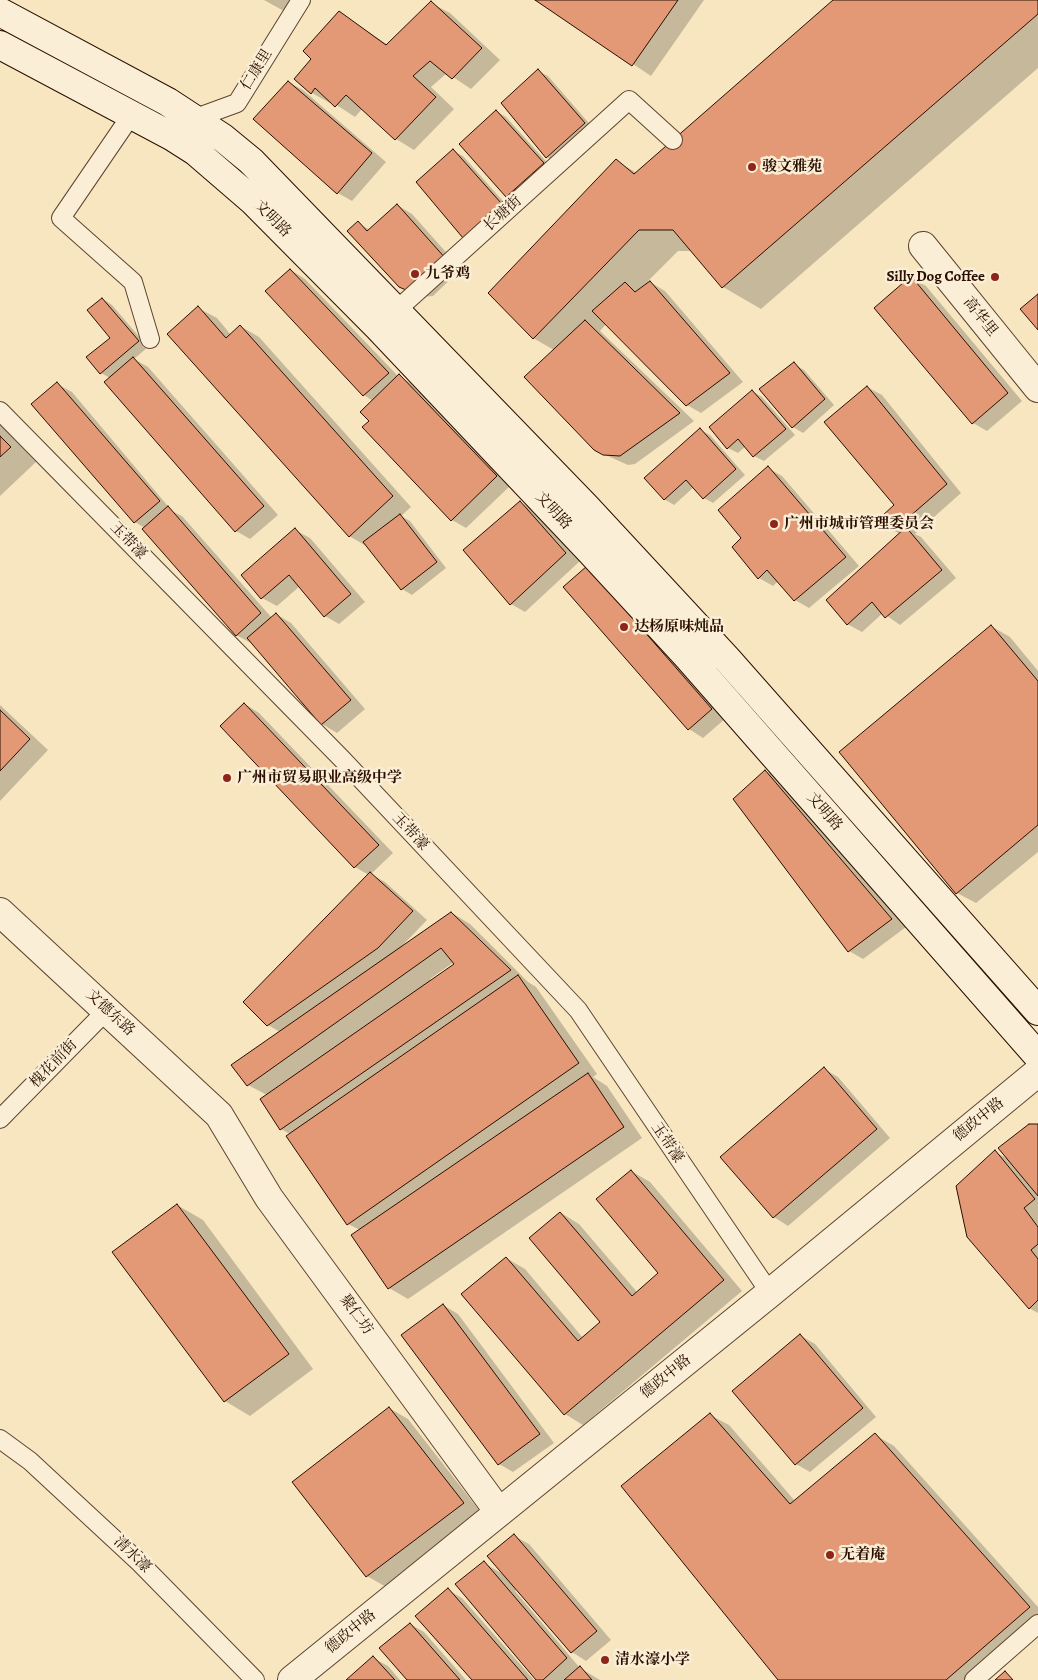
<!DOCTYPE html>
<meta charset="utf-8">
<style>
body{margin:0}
canvas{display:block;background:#f8e6c0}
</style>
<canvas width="1038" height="1680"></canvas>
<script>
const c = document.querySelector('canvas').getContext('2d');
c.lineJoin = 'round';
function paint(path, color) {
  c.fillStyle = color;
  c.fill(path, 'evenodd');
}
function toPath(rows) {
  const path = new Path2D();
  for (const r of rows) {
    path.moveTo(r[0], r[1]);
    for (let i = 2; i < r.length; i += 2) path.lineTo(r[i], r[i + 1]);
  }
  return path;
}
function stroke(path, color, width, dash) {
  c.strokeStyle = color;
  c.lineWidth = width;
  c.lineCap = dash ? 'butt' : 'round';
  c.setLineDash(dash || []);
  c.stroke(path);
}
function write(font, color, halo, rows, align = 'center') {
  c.font = font + ' Alegreya,"Noto Serif SC",serif';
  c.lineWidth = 5;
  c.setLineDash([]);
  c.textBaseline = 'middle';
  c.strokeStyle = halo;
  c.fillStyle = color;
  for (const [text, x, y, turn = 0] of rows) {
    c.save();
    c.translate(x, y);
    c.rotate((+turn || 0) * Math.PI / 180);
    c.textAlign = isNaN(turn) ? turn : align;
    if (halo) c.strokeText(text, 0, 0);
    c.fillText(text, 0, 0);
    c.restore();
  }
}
const shadow = toPath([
 [264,0,299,0,291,15],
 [537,0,704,0,651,76],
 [834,0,1038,0,1038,68,761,309,723,287,692,251,678,251,648,281,665,291,743,382,701,413,687,405,606,324,600,331,694,421,635,464,628,465,610,457,595,449,554,350,533,338,616,161,637,173],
 [431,3,450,13,500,60,471,89,447,73,431,87,454,109,414,150,396,139,362,109,355,117,332,102,330,103,312,93,313,58,339,12,388,45],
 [538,71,548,76,594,129,557,163,547,157,502,104],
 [288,82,303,90,386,162,352,201,338,193],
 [496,111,506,117,553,169,517,202,507,196,461,144],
 [453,151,463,156,510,209,474,242,464,237],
 [397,205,412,214,461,269,433,296,422,297,358,223,370,230],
 [291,270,305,279,398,376,413,384,511,485,466,528,452,520,371,421,373,401,364,395,267,291],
 [911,278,926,286,1022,401,987,431,973,423],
 [103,299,112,305,148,347,134,359,148,367,278,515,250,539,236,531,110,378,101,373,112,338],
 [198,308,217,318,231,335,240,326,259,337,411,507,401,516,410,521,446,568,412,595,402,589,368,547,349,536],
 [794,364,804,370,834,405,803,433,793,427,761,389],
 [57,384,72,392,172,511,182,516,272,618,276,614,291,623,365,709,337,733,322,724,252,642,251,643,236,635,145,528,135,522,33,404],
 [867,387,882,395,961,493,915,534,921,537,956,578,900,625,883,613,862,632,847,624,901,534,894,531,884,516,896,506],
 [752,391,762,397,795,435,764,461,754,456,746,446,738,453,728,448],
 [0,424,36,462,0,496],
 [700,430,710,435,745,475,713,503,704,498,694,487,674,505,664,499],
 [768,468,782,476,859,566,809,608,795,600,778,581,773,586,759,578],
 [520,502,535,511,580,561,525,612,511,604],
 [295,530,310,538,365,602,339,624,325,616,300,586,277,606,262,598],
 [587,567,726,718,703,738,689,729,565,587],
 [991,626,1010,637,1038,671,1038,852,976,903,957,893],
 [245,704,259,713,393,853,371,874,385,882,427,920,401,947,452,913,470,924,528,982,536,987,597,1074,593,1077,607,1086,642,1138,408,1299,389,1288,360,1230,348,1224,290,1134,281,1129,267,1095,248,1085,280,1032,268,1025,369,875,355,867],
 [454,962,456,965,432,981,430,979],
 [0,705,48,750,0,801],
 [766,771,780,780,906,927,863,959,849,951],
 [824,1069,838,1077,890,1138,788,1226,774,1217,722,1157],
 [1038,1125,1038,1313,1029,1308,995,1152,1008,1159],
 [631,1171,650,1182,742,1291,583,1425,565,1414,506,1258,525,1269,583,1338,602,1323,561,1213,579,1224,637,1292,660,1273],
 [177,1205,203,1220,313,1369,250,1416,225,1401],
 [443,1305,458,1314,554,1443,513,1472,499,1464],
 [801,1336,815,1344,876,1417,810,1472,796,1464],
 [389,1408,408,1419,482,1514,386,1587,367,1576,294,1482],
 [710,1415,729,1425,795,1501,875,1435,894,1446,1038,1607,1038,1627,977,1680,780,1680],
 [514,1536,529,1544,611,1640,586,1661,572,1652,517,1589,515,1591,580,1668,600,1680,538,1680,484,1563,503,1574],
 [448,1590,462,1598,534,1680,473,1680],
 [410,1624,424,1632,466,1680,408,1680],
 [373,1658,388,1666,400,1680,348,1680]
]);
const building = toPath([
 [535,0,678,0,632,66,535,0],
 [833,0,1038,0,1038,14,722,288,673,230,639,230,533,339,488,293,616,159,634,174,833,0],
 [431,1,482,48,452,79,430,61,413,76,436,97,395,140,346,95,335,107,315,88,311,94,294,79,311,59,303,51,339,11,386,45,431,1],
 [538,69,585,123,546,158,501,103,538,69],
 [288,81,372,153,337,194,253,119,288,81],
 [496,110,544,163,506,197,459,144,496,110],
 [453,149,501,203,463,238,416,182,453,149],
 [397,204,447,260,406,290,399,287,347,231,358,221,367,231,397,204],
 [290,269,389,373,363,396,265,291,290,269],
 [911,276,1008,393,972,424,874,308,911,276],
 [650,281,730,373,686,406,592,311,625,282,635,292,650,281],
 [1038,294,1038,330,1020,309,1038,294],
 [102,298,139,341,100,374,86,357,110,338,87,310,102,298],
 [198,306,226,338,240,325,393,496,349,537,167,334,198,306],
 [585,320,680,413,620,456,603,455,594,450,524,377,585,320],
 [133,357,264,506,235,532,104,382,133,357],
 [794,362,825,399,792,428,759,389,794,362],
 [399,374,497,476,451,521,362,427,369,421,360,412,399,374],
 [57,382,160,501,134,523,31,404,57,382],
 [867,386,947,484,893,531,882,516,894,505,824,422,867,386],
 [752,390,786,429,753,457,738,439,727,449,709,427,752,390],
 [700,428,736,469,703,499,686,480,664,500,644,478,700,428],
 [0,436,11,447,0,457,0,436],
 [768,466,846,557,794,601,767,570,758,579,732,547,741,538,718,510,768,466],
 [520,501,566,553,510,605,463,550,520,501],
 [168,506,261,613,236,636,142,529,168,506],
 [400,514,437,562,401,590,363,542,400,514],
 [906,527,942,570,885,618,872,602,847,625,826,600,906,527],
 [295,528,351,594,324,617,289,575,261,599,241,575,295,528],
 [587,566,712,709,688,730,563,587,587,566],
 [276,613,351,700,321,725,247,638,276,613],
 [991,625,1038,681,1038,825,956,894,839,752,991,625],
 [244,703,379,845,354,868,220,726,244,703],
 [0,710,30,739,0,771,0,710],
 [765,770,892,919,848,952,733,799,765,770],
 [370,872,413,911,378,948,267,1026,243,1002,370,872],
 [451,912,511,970,280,1130,260,1099,454,964,441,948,247,1086,231,1065,451,912],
 [518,975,579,1063,347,1225,286,1136,518,975],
 [824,1067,877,1129,773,1218,720,1157,824,1067],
 [588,1073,624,1127,388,1289,351,1235,588,1073],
 [1029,1124,1038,1124,1038,1196,998,1148,1029,1124],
 [995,1150,1035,1199,1024,1208,1038,1227,1038,1244,1031,1250,1038,1259,1038,1300,1029,1309,967,1237,956,1186,995,1150],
 [631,1170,724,1280,564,1415,461,1294,506,1257,578,1341,600,1322,529,1238,560,1212,632,1296,658,1273,596,1199,631,1170],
 [177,1204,289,1354,224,1402,112,1252,177,1204],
 [443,1304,540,1434,498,1465,401,1335,443,1304],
 [800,1334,863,1408,795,1465,732,1391,800,1334],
 [389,1407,464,1503,366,1577,292,1482,389,1407],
 [710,1413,790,1504,875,1433,1030,1607,946,1680,778,1680,621,1486,710,1413],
 [514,1534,597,1631,571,1653,487,1556,514,1534],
 [484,1561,567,1658,543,1680,536,1680,455,1584,484,1561],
 [448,1588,528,1680,472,1680,415,1616,448,1588],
 [410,1623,460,1680,407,1680,379,1648,410,1623],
 [373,1656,395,1680,346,1680,373,1656],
 [580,1666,592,1680,564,1680,580,1666],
 [1005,1671,1013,1680,995,1680,1005,1671]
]);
const service = toPath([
 [132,114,61,218,133,282,150,339],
 [196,118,237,103,301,0],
 [389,317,629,100,673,140],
 [0,411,342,759,578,1010,770,1293],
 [0,1119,107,1010],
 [0,1439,30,1461,140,1563,255,1680],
 [974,1680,1038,1624]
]);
const minor = toPath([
 [923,246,1038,388],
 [0,912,219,1115,269,1198,499,1512]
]);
const tertiary = toPath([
 [292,1680,770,1293,1038,1072]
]);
const secondary = toPath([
 [0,12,168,102,223,138,251,161,586,507,727,659,1038,1011],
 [0,45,173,137,195,151,253,201,378,327,590,551,687,656,1038,1056]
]);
const markers = [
 [752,167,5,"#8f2418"],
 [415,274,5,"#8f2418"],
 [995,277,5,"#8f2418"],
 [774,524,5,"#8f2418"],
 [624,627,5,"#8f2418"],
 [227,778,5,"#8f2418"],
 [830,1555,5,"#8f2418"],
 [605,1660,5,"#8f2418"]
];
const streetNames = [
 ["仁康里",257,70,-58],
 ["长塘街",503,214,-42],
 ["文明路",272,219,45],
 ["高华里",980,317,51],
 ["文明路",553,511,47],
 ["玉带濠",128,541,46],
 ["文明路",824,812,49],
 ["玉带濠",410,832,47],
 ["文德东路",110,1013,43],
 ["槐花前街",54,1064,-46],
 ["德政中路",979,1120,-39],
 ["玉带濠",667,1143,56],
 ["聚仁坊",356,1315,54],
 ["德政中路",666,1377,-39],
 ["清水濠",132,1555,44],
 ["德政中路",351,1632,-39]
];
const poiNames = [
 ["骏文雅苑",762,167],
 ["九爷鸡",425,274],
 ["Silly Dog Coffee",985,277,"right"],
 ["广州市城市管理委员会",784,524],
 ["达杨原味炖品",634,627],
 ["广州市贸易职业高级中学",237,778],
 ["无着庵",840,1555],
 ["清水濠小学",615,1660]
];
paint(shadow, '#0003');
paint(building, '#e39876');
stroke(building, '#2b0e00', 1);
stroke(service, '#5e4430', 20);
stroke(minor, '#5e4430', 30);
stroke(tertiary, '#5e4430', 30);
stroke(secondary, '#2b0e00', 30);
stroke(service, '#faefd6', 18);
stroke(minor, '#faefd6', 28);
stroke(tertiary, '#faefd6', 28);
stroke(secondary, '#faefd6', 28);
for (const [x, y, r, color] of markers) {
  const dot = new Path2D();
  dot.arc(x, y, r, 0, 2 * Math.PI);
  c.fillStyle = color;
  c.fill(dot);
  stroke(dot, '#faefd6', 2);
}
write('15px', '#2b0e00', '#faefd6', streetNames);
write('bold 15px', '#2b0e00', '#faefd6', poiNames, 'left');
</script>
